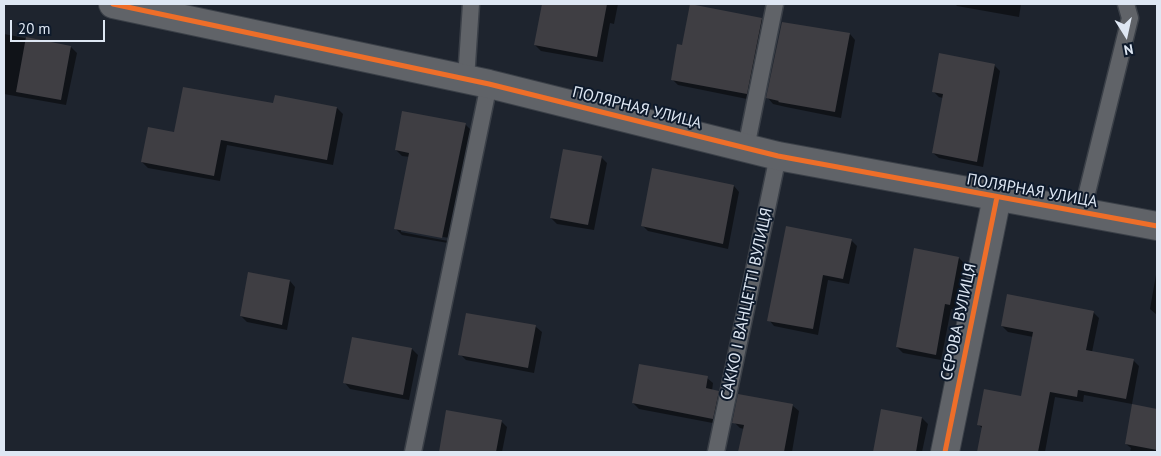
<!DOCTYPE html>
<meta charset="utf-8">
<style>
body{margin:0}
#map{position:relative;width:1161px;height:456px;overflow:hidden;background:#1e242e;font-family:"PT Sans",sans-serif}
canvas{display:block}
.frame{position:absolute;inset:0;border:5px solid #dee7f3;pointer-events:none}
.north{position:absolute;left:1101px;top:10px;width:50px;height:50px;-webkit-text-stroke:4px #0e1a2b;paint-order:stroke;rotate:170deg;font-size:14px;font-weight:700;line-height:20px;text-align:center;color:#dee7f3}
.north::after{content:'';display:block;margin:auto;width:18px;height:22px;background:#dee7f3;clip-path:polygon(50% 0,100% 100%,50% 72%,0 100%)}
.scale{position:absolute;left:10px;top:20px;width:95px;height:22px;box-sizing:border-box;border:2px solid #dee7f3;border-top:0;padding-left:6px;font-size:15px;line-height:18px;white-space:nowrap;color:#dee7f3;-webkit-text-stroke:4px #0e1a2b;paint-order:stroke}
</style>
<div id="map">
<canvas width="1161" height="456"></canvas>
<div class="frame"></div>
<div class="north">N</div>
<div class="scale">20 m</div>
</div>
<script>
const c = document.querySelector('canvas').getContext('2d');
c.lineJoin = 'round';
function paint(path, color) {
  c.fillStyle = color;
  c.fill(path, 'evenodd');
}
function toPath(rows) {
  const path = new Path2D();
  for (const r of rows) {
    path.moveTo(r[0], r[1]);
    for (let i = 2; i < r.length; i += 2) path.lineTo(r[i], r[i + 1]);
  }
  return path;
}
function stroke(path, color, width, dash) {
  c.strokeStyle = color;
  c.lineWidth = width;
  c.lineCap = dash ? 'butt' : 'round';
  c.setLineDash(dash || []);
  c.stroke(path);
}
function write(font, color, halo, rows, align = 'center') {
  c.font = font + ' "PT Sans",sans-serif';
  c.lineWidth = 4;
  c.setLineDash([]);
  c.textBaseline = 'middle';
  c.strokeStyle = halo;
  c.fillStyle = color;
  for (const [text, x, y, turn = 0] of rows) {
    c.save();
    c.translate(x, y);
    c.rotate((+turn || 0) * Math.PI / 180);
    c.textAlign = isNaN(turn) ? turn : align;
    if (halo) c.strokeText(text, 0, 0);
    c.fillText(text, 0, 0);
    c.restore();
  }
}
const shadow = toPath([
 [543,4,618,4,614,24,610,23,603,62,541,51,535,45],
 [955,4,1021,4,1019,17,957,6],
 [761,19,767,25,752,100,678,85,672,79,683,46],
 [4,34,71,47,77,53,66,105,4,94],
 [850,34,855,40,841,118,786,107,773,104,768,98],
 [994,65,1000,71,983,167,939,158,933,153,943,98,939,97,933,91],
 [274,105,337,108,343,114,333,165,227,145,220,181,148,168,142,162,175,133],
 [465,124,471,130,448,243,402,235,396,229,410,157,402,156,396,150],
 [401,229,449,238,448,241,401,232],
 [601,157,607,163,594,230,557,224,551,218],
 [734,186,739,192,728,249,648,231,642,225],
 [851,240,857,246,849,284,828,280,818,335,774,326,769,320],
 [959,258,965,264,956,310,951,309,941,360,903,353,897,347],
 [1156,275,1157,276,1157,315,1150,309],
 [290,281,295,287,287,330,247,322,241,316],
 [1093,312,1099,318,1092,352,1133,360,1139,366,1132,404,1084,395,1083,402,1055,397,1045,452,979,452,983,429,978,424,1022,397,1033,337,1008,332,1002,326],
 [467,314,536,327,542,332,534,373,466,360,460,354],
 [412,349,418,355,409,400,350,389,345,383],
 [707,378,713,383,712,391,718,392,724,398,718,424,639,409,633,403],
 [739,396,793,406,799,411,792,452,740,452,744,429,740,428,734,422],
 [1133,406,1157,410,1157,452,1130,452,1131,448,1126,444],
 [882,411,922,418,928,424,922,452,874,452],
 [447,412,501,421,507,427,502,452,440,452]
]);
const building = toPath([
 [542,4,607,4,597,57,534,45],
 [690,4,762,18,747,94,671,80,677,44,682,45],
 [782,22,850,33,835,112,778,102,779,101,766,98],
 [26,37,71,46,61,100,16,92],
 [939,53,995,64,977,162,932,153,943,94,932,92],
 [183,87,273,103,275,95,337,107,327,160,221,140,214,176,141,162,148,127,174,132],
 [402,111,466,123,442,238,394,229,409,153,395,150],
 [563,149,602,156,588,225,550,218],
 [652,168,734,185,723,244,641,226],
 [786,226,852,239,843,279,823,275,813,329,767,321],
 [914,248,959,257,950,305,945,304,936,355,896,347],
 [248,272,290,280,282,325,240,316],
 [1007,294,1094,311,1086,350,1134,359,1126,399,1078,390,1077,397,1050,392,1038,452,977,452,982,426,977,425,984,389,1021,396,1033,332,1001,326],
 [466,313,536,325,528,368,458,355],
 [352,337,412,348,403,395,343,383],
 [639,364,708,376,706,388,719,391,713,419,632,403],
 [738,394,793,404,784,452,738,452,744,425,732,423],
 [1132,404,1157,409,1157,450,1125,444],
 [881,409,922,417,916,452,873,452],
 [446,410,502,420,496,452,439,452]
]);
const service = toPath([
 [466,79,471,4],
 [746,148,775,4],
 [1082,213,1130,18,1126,4],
 [413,452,489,84],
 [716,452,778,156]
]);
const minor = toPath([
 [113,4,489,84,778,156,1157,226],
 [945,452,997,197]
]);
const cycleway = toPath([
 [113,4,489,84,778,156,1157,226],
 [945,452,997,197]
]);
const streetNames = [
 ["ПОЛЯРНАЯ УЛИЦА",637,108,14],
 ["ПОЛЯРНАЯ УЛИЦА",1032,191,10],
 ["САККО І ВАНЦЕТТІ ВУЛИЦЯ",747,304,-78],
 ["СЄРОВА ВУЛИЦЯ",959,322,-78]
];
paint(shadow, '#0007');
paint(building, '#3f3e43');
stroke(service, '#3b4048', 19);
stroke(minor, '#3b4048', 30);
stroke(service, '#606368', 16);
stroke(minor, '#606368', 28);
stroke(cycleway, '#ee6e29', 5);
write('16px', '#dee7f3', '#0e1a2b', streetNames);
</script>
